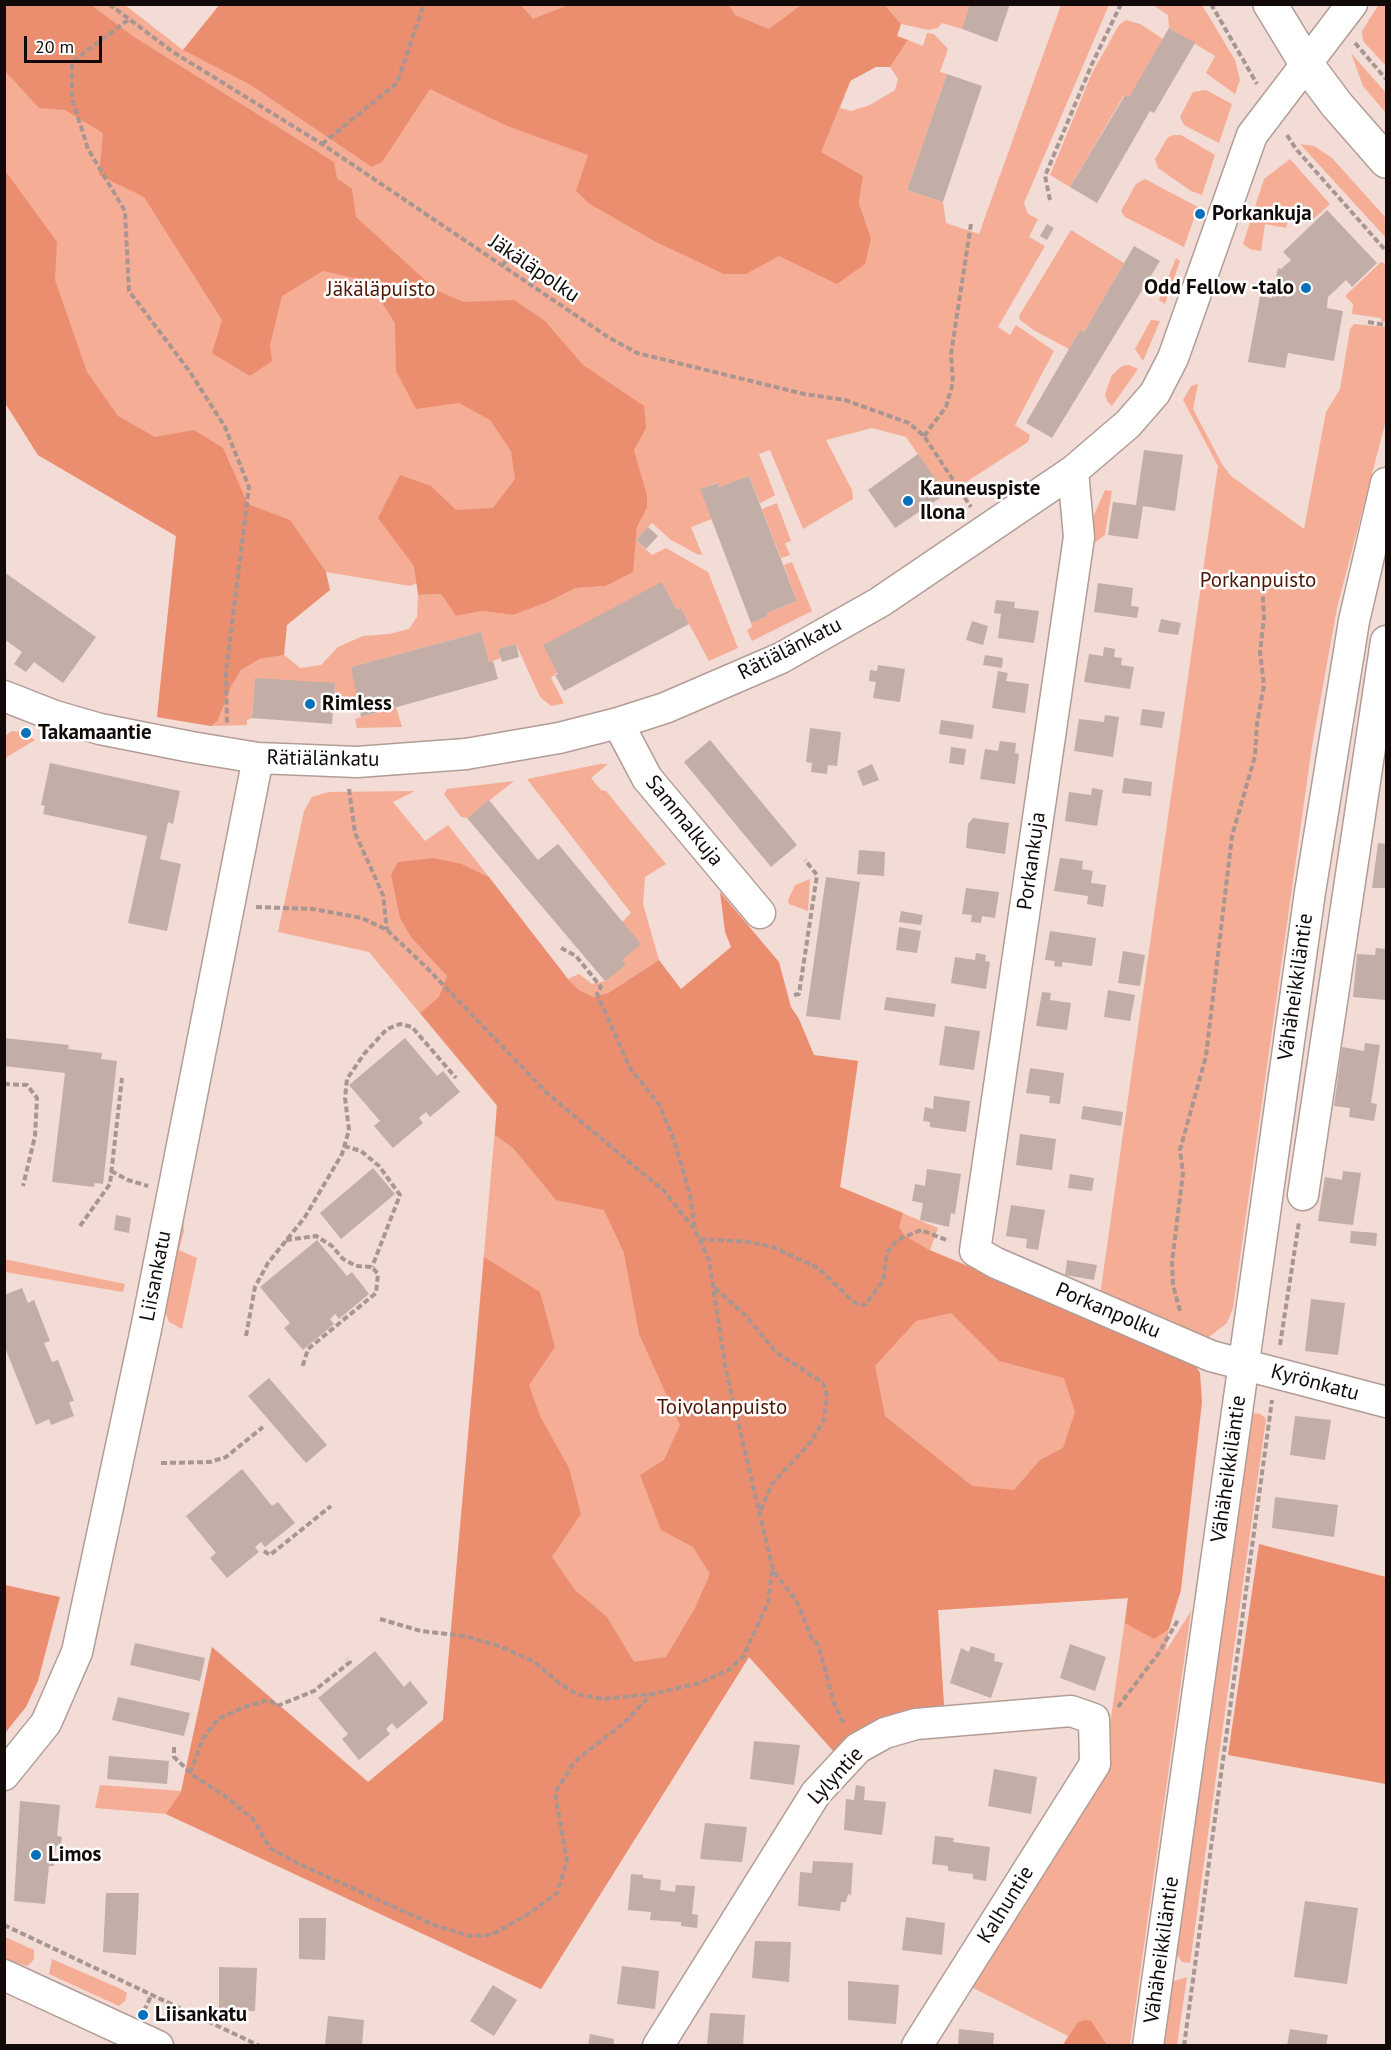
<!DOCTYPE html>
<meta charset="utf-8">
<style>
body{margin:0}
#map{position:relative;width:1391px;height:2050px;overflow:hidden;background:#f2dcd5;font-family:"PT Sans",sans-serif}
canvas{display:block}
.frame{position:absolute;inset:0;border:6px solid #110a08;pointer-events:none}
.scale{position:absolute;left:24px;top:36px;width:78px;height:27px;box-sizing:border-box;border:3px solid #110a08;border-top:0;padding-left:8px;font-size:18px;line-height:21px;white-space:nowrap;color:#110a08;-webkit-text-stroke:4px #fff;paint-order:stroke}
</style>
<div id="map">
<canvas width="1391" height="2050"></canvas>
<div class="frame"></div>
<div class="scale">20 m</div>
</div>
<script>
const c = document.querySelector('canvas').getContext('2d');
c.lineJoin = 'round';
function paint(path, color) {
  c.fillStyle = color;
  c.fill(path, 'evenodd');
}
function toPath(rows) {
  const path = new Path2D();
  for (const r of rows) {
    path.moveTo(r[0], r[1]);
    for (let i = 2; i < r.length; i += 2) path.lineTo(r[i], r[i + 1]);
  }
  return path;
}
function stroke(path, color, width, dash) {
  c.strokeStyle = color;
  c.lineWidth = width;
  c.lineCap = dash ? 'butt' : 'round';
  c.setLineDash(dash || []);
  c.stroke(path);
}
function write(font, color, halo, rows, align = 'center') {
  c.font = font + ' "PT Sans",sans-serif';
  c.lineWidth = 5;
  c.setLineDash([]);
  c.textBaseline = 'middle';
  c.strokeStyle = halo;
  c.fillStyle = color;
  for (const [text, x, y, turn = 0] of rows) {
    c.save();
    c.translate(x, y);
    c.rotate((+turn || 0) * Math.PI / 180);
    c.textAlign = isNaN(turn) ? turn : align;
    if (halo) c.strokeText(text, 0, 0);
    c.fillText(text, 0, 0);
    c.restore();
  }
}
const green = toPath([
 [1379,4,1386,5,1386,66,1363,41,1362,31],
 [5,5,125,5,183,50,220,5,881,5,840,108,851,111,870,105,895,90,898,79,890,67,908,40,923,46,927,33,934,34,948,49,940,72,947,74,907,190,943,202,946,223,979,234,1061,5,1109,5,1024,203,1028,214,1038,219,1029,237,1045,246,998,327,1010,335,1016,325,1054,351,1015,425,1030,435,1028,442,946,495,906,437,872,428,826,440,852,490,853,499,803,529,770,450,759,454,775,495,772,497,760,503,749,476,719,487,717,483,701,489,712,519,691,527,702,554,699,555,671,540,652,523,636,540,652,555,666,548,708,572,738,648,709,661,681,609,677,610,662,582,551,678,564,703,561,704,551,706,540,697,516,644,498,649,501,658,489,662,481,632,351,667,360,699,357,700,334,703,335,684,255,679,252,718,247,720,247,725,211,726,157,717,176,536,38,455,5,403],
 [849,169,863,176,859,203,871,238,779,256],
 [647,496,647,508,637,527,635,542,607,586,576,588,548,602,513,615,482,611,456,616,441,594,418,595,417,617,409,629,389,634,363,636,338,647,321,665,300,668,284,655,260,659,241,670,231,687,218,720,237,557,410,586],
 [885,5,970,5,962,29,942,23,938,28,929,30,901,24],
 [1153,5,1202,5,1235,60,1240,80,1235,94,1206,73,1215,56,1169,28,1168,15],
 [1126,20,1140,24,1163,39,1129,97,1124,95,1070,187,1050,175,1092,73,1119,25],
 [1351,53,1386,93,1386,113,1363,86],
 [1206,90,1232,104,1219,143,1184,125,1180,117,1193,92],
 [1174,135,1181,135,1215,155,1202,195,1191,191,1158,168,1155,159,1168,137],
 [1300,144,1314,146,1332,158,1386,218,1386,238],
 [1290,159,1330,204,1309,223,1289,219,1286,228,1265,224,1261,251,1250,249,1243,244,1264,179],
 [1145,179,1198,207,1184,247,1125,217,1121,211,1136,184],
 [1071,230,1124,263,1084,332,1080,330,1069,349,1035,331,1020,320,1019,316],
 [1176,258,1180,261,1165,304,1159,300],
 [1381,262,1386,264,1386,322,1381,321,1381,318,1352,314,1353,304,1345,296],
 [1151,320,1160,321,1143,361,1135,349],
 [1354,324,1386,327,1386,420,1337,608,1312,746,1233,1308,1227,1323,1205,1340,1100,1295,1218,466,1183,400,1191,386,1198,384,1193,409,1222,464,1231,476,1304,529,1326,412,1340,389,1350,329],
 [1129,365,1138,369,1112,406,1107,401,1105,394,1112,375,1122,366],
 [1105,490,1112,491,1105,535,1088,548,1094,515],
 [777,503,791,541,785,543,790,555,781,558,762,509],
 [792,562,812,611,752,641,747,630,752,627,751,623,768,616,767,613,797,601,784,565],
 [396,707,402,727,357,728,355,719],
 [12,731,26,733,35,740,5,758,5,736],
 [600,764,608,764,591,778,601,790,606,791,666,864,645,877,643,904,659,960,608,993,594,997,579,990,568,979,579,974,592,984,605,981,625,965,622,960,622,922,631,913,527,779],
 [514,781,467,818,461,817,444,794,447,789],
 [415,791,393,802,425,841,448,825,489,877,462,864,599,1057,752,930,781,1051,858,1061,840,1187,938,1228,930,1250,1191,1359,1200,1373,1166,1651,1191,1611,1130,2045,1063,2045,1068,2036,967,1985,1109,1732,1128,1598,938,1610,944,1707,749,1657,541,1989,166,1814,95,1808,100,1785,181,1791,212,1647,368,1782,443,1720,497,1106,369,952,278,932,304,811,312,797,328,792],
 [810,879,808,911,789,904,788,900,795,885],
 [183,1209,184,1231,179,1250,197,1258,182,1329,169,1322,164,1308],
 [4,1259,125,1284,123,1292,5,1272],
 [1251,1413,1261,1414,1266,1419,1190,1963,1182,1962,1175,1952],
 [5,1937,34,1950,34,1959,30,1964,27,1966,5,1959],
 [52,1959,121,1989,127,1993,125,2001,119,2006,49,1974],
 [1187,1977,1177,2045,1162,2046,1171,1982]
]);
const forest = toPath([
 [5,4,91,5,134,37,334,162,337,178,352,189,356,217,436,290,464,302,514,300,545,321,583,365,644,406,646,428,634,450,647,496,647,508,637,527,633,572,606,586,576,588,548,602,513,615,482,611,456,616,441,594,418,595,414,566,378,518,400,475,431,486,456,510,493,508,515,479,511,451,490,420,459,403,416,409,396,371,395,323,368,281,323,271,282,296,270,345,272,361,250,376,212,353,222,320,144,197,99,175,103,133,65,110,39,108,5,71],
 [220,4,520,4,533,19,568,5,728,4,735,15,769,29,801,5,885,5,901,24,897,36,908,40,890,67,876,67,850,81,821,152,863,176,859,203,871,238,865,264,837,284,779,256,746,274,724,274,656,242,590,204,576,191,588,155,507,126,430,89,382,162,372,167,249,84,183,50],
 [4,169,57,242,55,280,87,372,118,416,155,437,194,430,223,448,248,504,290,520,326,572,330,590,287,625,284,655,260,659,241,670,231,687,218,720,211,726,157,717,176,536,38,455,5,403],
 [433,858,462,864,489,877,568,979,579,990,594,997,608,993,659,960,681,989,731,947,725,932,720,892,779,962,791,1007,799,1019,814,1055,858,1061,840,1187,903,1213,899,1227,904,1235,929,1250,1191,1359,1200,1373,1202,1402,1181,1590,1169,1629,1154,1639,1125,1623,1128,1598,938,1610,944,1707,835,1753,749,1657,541,1989,166,1814,181,1792,212,1647,368,1782,443,1720,484,1257,540,1292,555,1347,529,1385,540,1416,569,1468,581,1514,552,1557,575,1590,607,1617,634,1662,666,1657,695,1608,710,1574,693,1547,661,1530,640,1475,664,1460,680,1425,639,1334,624,1253,604,1210,556,1200,513,1148,495,1135,497,1105,420,1013,439,997,447,976,411,937,400,918,391,875,398,862],
 [951,1313,999,1361,1064,1378,1075,1412,1063,1448,1040,1460,1014,1490,972,1486,885,1416,875,1366,916,1321],
 [1259,1544,1386,1577,1386,1784,1228,1755],
 [5,1585,60,1597,38,1681,26,1707,5,1733],
 [1085,2020,1091,2021,1107,2045,1063,2045,1078,2022]
]);
const building = toPath([
 [970,4,1010,4,997,42,962,29],
 [1169,28,1195,43,1154,113,1150,111,1097,203,1070,187,1125,95,1129,97],
 [947,74,982,86,943,202,907,190],
 [1327,210,1377,263,1352,287,1346,280,1328,297,1327,308,1343,311,1334,361,1288,353,1285,368,1248,362,1260,296,1272,298,1278,268,1281,269,1291,260,1283,252],
 [1047,224,1054,228,1047,240,1040,236],
 [1134,246,1160,261,1052,438,1026,423,1080,330,1084,332],
 [1144,450,1183,455,1175,511,1143,506,1138,539,1108,535,1113,502,1136,505],
 [918,454,946,494,895,528,868,490],
 [749,476,797,601,767,613,768,616,751,623,700,489,718,483,719,487],
 [648,527,658,536,646,549,636,540],
 [4,572,96,637,63,683,34,662,26,672,14,664,22,652,4,639],
 [662,582,677,610,681,608,689,624,564,691,555,675,558,674,543,645],
 [1098,583,1133,588,1131,606,1139,607,1137,618,1094,612],
 [996,600,1015,602,1014,608,1039,611,1034,643,998,638,1001,614,994,613],
 [1161,619,1181,623,1178,635,1158,632],
 [972,621,988,626,983,645,966,640],
 [481,632,489,662,493,661,498,679,361,717,351,667],
 [516,644,519,657,502,662,498,649],
 [1104,647,1115,649,1114,657,1122,658,1121,665,1134,667,1130,689,1084,682,1089,654,1103,656],
 [985,655,1003,658,1002,668,983,665],
 [878,665,905,669,900,702,873,698,876,682,869,681,870,670,877,671],
 [998,671,1008,673,1006,681,1029,684,1025,713,992,708],
 [255,678,335,683,332,724,252,718],
 [1142,709,1165,712,1162,728,1140,725],
 [1105,715,1119,717,1113,757,1074,751,1079,719,1104,722],
 [941,720,974,725,972,739,939,734],
 [810,728,841,732,837,766,828,765,827,774,811,772,812,763,806,762],
 [710,740,797,845,771,867,684,762],
 [1000,741,1016,743,1015,753,1019,754,1015,784,980,779,985,749,998,751],
 [951,747,966,749,964,765,949,763],
 [50,763,180,791,173,824,168,822,160,859,181,864,167,931,128,923,147,836,43,814,45,806,41,805],
 [872,764,879,780,863,786,857,771],
 [1124,778,1152,782,1151,796,1122,793],
 [1092,788,1103,790,1097,826,1065,821,1069,792,1091,795],
 [489,800,538,860,558,844,641,944,622,960,626,965,605,981,467,818],
 [973,818,1009,823,1005,854,966,848,968,824],
 [1378,843,1386,844,1386,888,1372,888],
 [859,850,885,852,884,876,857,874],
 [1060,858,1083,861,1082,869,1093,871,1091,883,1106,885,1103,907,1087,904,1088,896,1054,891],
 [826,877,860,882,840,1020,806,1016],
 [966,888,999,892,995,918,982,916,981,923,971,922,972,915,962,914],
 [901,911,923,915,921,925,899,922],
 [899,927,921,931,917,953,896,950],
 [1050,931,1096,938,1092,966,1062,962,1062,967,1054,966,1055,961,1045,960],
 [1376,948,1386,949,1386,1000,1353,997,1357,954,1375,955],
 [1123,951,1145,955,1140,986,1118,983],
 [976,953,986,955,985,961,990,962,986,989,951,983,955,957,975,960],
 [1108,990,1135,995,1130,1021,1104,1017],
 [1042,992,1051,993,1050,1000,1071,1003,1067,1030,1036,1026],
 [886,997,936,1004,934,1017,884,1010],
 [945,1026,980,1031,974,1070,939,1065],
 [4,1038,69,1045,68,1049,102,1053,101,1059,117,1061,103,1184,95,1183,94,1187,52,1182,65,1073,4,1066],
 [405,1038,437,1076,443,1071,460,1092,430,1117,426,1112,419,1118,423,1123,393,1148,374,1126,380,1121,349,1085],
 [1365,1043,1380,1045,1371,1103,1377,1104,1374,1121,1349,1117,1350,1108,1334,1106,1342,1047,1364,1051],
 [1030,1068,1064,1073,1060,1104,1049,1103,1050,1096,1026,1093],
 [934,1096,970,1101,966,1132,930,1127,930,1122,923,1121,925,1107,933,1109],
 [1083,1106,1123,1112,1121,1126,1081,1119],
 [1020,1134,1056,1139,1052,1170,1016,1165],
 [373,1168,395,1194,341,1239,320,1213],
 [927,1169,961,1174,955,1214,951,1213,949,1227,920,1220,923,1203,912,1201,915,1184,925,1186],
 [1343,1171,1361,1173,1353,1225,1318,1221,1325,1177,1342,1180],
 [1070,1174,1094,1178,1092,1191,1068,1188],
 [1011,1205,1045,1210,1038,1250,1026,1248,1027,1239,1006,1236],
 [116,1215,131,1218,129,1233,114,1230],
 [1351,1231,1377,1233,1376,1246,1350,1243],
 [317,1240,347,1276,352,1272,369,1294,339,1319,335,1314,330,1319,334,1324,303,1350,284,1328,290,1323,260,1287],
 [1067,1260,1097,1265,1094,1280,1065,1275],
 [22,1288,28,1303,34,1300,50,1341,44,1343,52,1362,58,1360,74,1401,69,1402,74,1416,51,1425,49,1419,36,1425,4,1345,4,1295],
 [1311,1299,1345,1303,1338,1355,1305,1351],
 [269,1378,327,1445,306,1463,248,1396],
 [1295,1416,1331,1420,1325,1460,1290,1455],
 [242,1469,272,1506,278,1502,295,1523,265,1547,261,1542,255,1547,259,1552,227,1578,210,1558,216,1553,186,1516],
 [1275,1497,1338,1505,1334,1537,1272,1528],
 [135,1643,205,1658,200,1681,130,1665],
 [1070,1644,1106,1657,1095,1691,1060,1678],
 [971,1646,995,1654,994,1661,1003,1663,991,1698,950,1683,961,1648,969,1652],
 [375,1651,404,1687,410,1681,428,1703,397,1729,392,1723,386,1729,390,1734,359,1760,342,1739,348,1734,318,1698],
 [118,1697,190,1713,184,1736,112,1720],
 [754,1741,800,1745,794,1785,750,1779],
 [109,1756,169,1761,167,1784,107,1779],
 [994,1769,1037,1777,1031,1814,988,1806],
 [856,1785,865,1787,864,1800,886,1802,882,1835,844,1830,846,1799,854,1800],
 [20,1801,60,1805,57,1836,62,1837,61,1847,56,1846,54,1866,49,1866,45,1904,14,1901],
 [705,1823,747,1827,742,1862,700,1859],
 [935,1836,954,1838,953,1842,990,1847,986,1881,973,1879,973,1874,948,1871,948,1866,932,1864],
 [813,1861,853,1863,851,1895,848,1894,846,1902,841,1902,840,1911,798,1906,800,1872,812,1873],
 [631,1874,643,1875,643,1878,661,1880,660,1890,675,1892,676,1885,695,1886,692,1914,698,1915,697,1928,681,1926,681,1922,650,1920,651,1912,628,1910],
 [106,1893,139,1893,136,1955,103,1952],
 [1305,1901,1358,1908,1347,1984,1294,1977],
 [906,1917,945,1923,942,1955,902,1950],
 [299,1918,326,1918,325,1960,299,1959],
 [755,1941,791,1942,789,1982,752,1978],
 [622,1966,659,1971,655,2009,617,2004],
 [219,1967,257,1968,255,2011,219,2010],
 [848,1981,899,1985,896,2024,848,2020],
 [493,1985,517,2000,494,2036,470,2021],
 [710,2013,745,2015,743,2046,707,2046],
 [328,2016,364,2020,362,2046,325,2046],
 [959,2029,994,2033,993,2046,958,2046],
 [1290,2029,1328,2035,1326,2046,1287,2046],
 [590,2034,614,2039,613,2046,588,2046]
]);
const path = toPath([
 [109,4,173,52,322,144,608,337,637,353,804,394,845,400,909,423,924,436,971,507],
 [1211,4,1257,84],
 [128,20,72,62,72,98,88,149,125,211,129,291,190,372,225,427,249,487,226,672,227,724],
 [1355,43,1386,79],
 [1287,135,1296,149,1386,251],
 [322,144,397,83,424,4],
 [1050,200,1045,176,1092,64,1121,4],
 [510,254,542,270,531,285],
 [502,266,515,248],
 [1368,322,1386,325],
 [924,436,946,407,953,382,951,354,971,224],
 [349,789,355,833,383,895,387,930],
 [256,907,313,909,362,918,387,930,427,968,547,1093,664,1191,695,1230,709,1260,726,1371,773,1570,797,1602,812,1639,818,1644,834,1703,844,1724],
 [561,948,576,956,601,987,597,994,630,1068,659,1104,674,1140,690,1195,695,1230],
 [794,995,799,994,817,875,805,860],
 [4,1084,27,1085,37,1098,35,1136,23,1186],
 [344,1146,361,1151,379,1166,400,1195,372,1267],
 [111,1171,128,1180,148,1186],
 [80,1226,110,1184,122,1078],
 [700,1239,749,1242,773,1247,818,1268,855,1303,865,1305,883,1281,887,1253,897,1240,921,1230,949,1241],
 [286,1240,316,1236,332,1246,343,1259,356,1266,372,1267,378,1274,376,1293,308,1349,302,1368],
 [715,1288,745,1315,776,1352,823,1383,827,1396,824,1420,810,1443,772,1484,759,1514],
 [1180,1311,1173,1285,1172,1262,1183,1173,1180,1150,1206,1056,1232,836,1255,756,1257,724,1264,685,1260,652,1264,618,1262,579],
 [246,1336,255,1287,268,1263,305,1217,342,1154,349,1130,345,1098,347,1079,364,1054,387,1029,400,1024,412,1027,456,1078],
 [1280,1345,1299,1222],
 [161,1463,210,1462,226,1457,263,1427],
 [264,1551,270,1555,331,1506],
 [380,1619,421,1631,464,1636,499,1646,533,1661,558,1682,576,1694,603,1699,652,1694,699,1683,729,1670,743,1657,768,1603,772,1571],
 [1118,1707,1158,1654,1178,1620],
 [174,1747,174,1757,194,1776,225,1796,253,1819,270,1848,297,1863,434,1925,469,1936,491,1935,527,1915,557,1893,567,1861,555,1793,574,1762,624,1723,652,1694],
 [190,1773,203,1739,218,1719,244,1707,269,1700,277,1706,314,1691,350,1662,347,1659],
 [4,1925,260,2046],
 [144,2011,152,1994],
 [1184,2046,1272,1400]
]);
const minor = toPath([
 [1073,471,1079,537,975,1251,996,1263,1211,1356,1386,1402],
 [4,696,55,716,100,729,191,747,258,758,357,762,466,754,559,738,618,723,665,708,781,658,880,602,1073,471,1128,424,1155,393,1173,358,1252,135,1352,4],
 [618,723,647,778,760,913],
 [1303,1195,1386,641],
 [4,1775,46,1723,77,1652,146,1329,258,758],
 [4,1975,158,2046],
 [658,2046,816,1793,858,1748,885,1733,916,1724,1071,1711,1094,1719,1095,1764,917,2046],
 [1148,2046,1310,892,1354,621,1386,483]
]);
const major = toPath([
 [1270,4,1307,65,1337,105,1386,161]
]);
const markers = [
 [1200,214,6,"#0570bb"],
 [1306,288,6,"#0570bb"],
 [908,501,6,"#0570bb"],
 [310,704,6,"#0570bb"],
 [26,733,6,"#0570bb"],
 [36,1855,6,"#0570bb"],
 [143,2015,6,"#0570bb"]
];
const poiNames = [
 ["Porkankuja",1212,214],
 ["Odd Fellow -talo",1294,288,"right"],
 ["Kauneuspiste",920,489],
 ["Ilona",920,513],
 ["Rimless",322,704],
 ["Takamaantie",38,733],
 ["Limos",48,1855],
 ["Liisankatu",155,2015]
];
const streetNames = [
 ["Jäkäläpolku",534,269,34],
 ["Rätiälänkatu",790,649,-27],
 ["Rätiälänkatu",323,759,1],
 ["Sammalkuja",684,821,51],
 ["Porkankuja",1032,861,-82],
 ["Vähäheikkiläntie",1296,987,-82],
 ["Liisankatu",156,1276,-79],
 ["Porkanpolku",1108,1311,23],
 ["Kyrönkatu",1315,1383,15],
 ["Vähäheikkiläntie",1229,1469,-82],
 ["Lylyntie",836,1776,-47],
 ["Kalhuntie",1006,1905,-58],
 ["Vähäheikkiläntie",1162,1950,-82]
];
const parkNames = [
 ["Jäkäläpuisto",381,290],
 ["Porkanpuisto",1258,581],
 ["Toivolanpuisto",722,1408]
];
paint(green, '#f5ad96');
paint(forest, '#eb8e70');
paint(building, '#c2ada7');
stroke(minor, '#b29d96', 33);
stroke(major, '#b29d96', 36);
stroke(path, '#a79691', 4, [6, 3]);
stroke(minor, '#fff', 30);
stroke(major, '#fff', 33);
for (const [x, y, r, color] of markers) {
  const dot = new Path2D();
  dot.arc(x, y, r, 0, 2 * Math.PI);
  c.fillStyle = color;
  c.fill(dot);
  stroke(dot, '#fff', 2);
}
write('bold 21px', '#110a08', '#fff', poiNames, 'left');
write('21px', '#110a08', '#fff', streetNames);
write('21px', '#4e1502', '#fff', parkNames);
</script>
